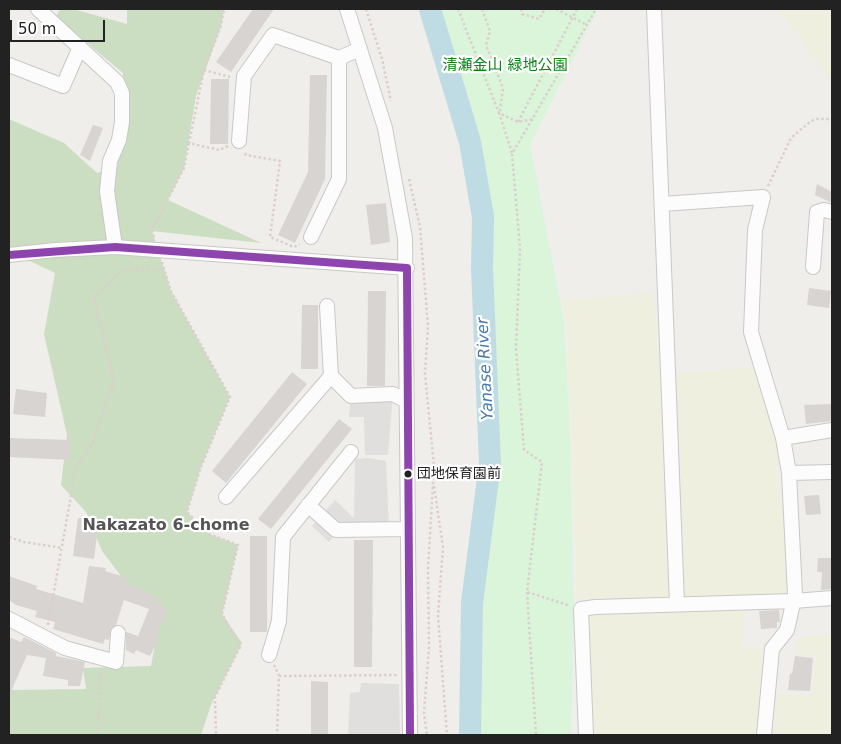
<!DOCTYPE html>
<meta charset="utf-8">
<style>
body{margin:0}
#map{position:relative;width:841px;height:744px;overflow:hidden;background:#f0eeeb;font-family:"DejaVu Sans",sans-serif}
canvas{display:block}
.frame{position:absolute;inset:0;border:10px solid #222;pointer-events:none}
.scale{position:absolute;left:10px;top:20px;width:95px;height:22px;box-sizing:border-box;border:2px solid #222;border-top:0;padding-left:6px;font-size:15px;line-height:18px;white-space:nowrap;color:#222;-webkit-text-stroke:4px #fff;paint-order:stroke}
</style>
<div id="map">
<canvas width="841" height="744"></canvas>
<div class="frame"></div>
<div class="scale">50 m</div>
</div>
<script>
const c = document.querySelector('canvas').getContext('2d');
c.lineJoin = 'round';
function paint(path, color) {
  c.fillStyle = color;
  c.fill(path, 'evenodd');
}
function toPath(rows) {
  const path = new Path2D();
  for (const r of rows) {
    path.moveTo(r[0], r[1]);
    for (let i = 2; i < r.length; i += 2) path.lineTo(r[i], r[i + 1]);
  }
  return path;
}
function stroke(path, color, width, dash) {
  c.strokeStyle = color;
  c.lineWidth = width;
  c.lineCap = dash ? 'butt' : 'round';
  c.setLineDash(dash || []);
  c.stroke(path);
}
function write(font, color, halo, rows, align = 'center') {
  c.font = font + ' "DejaVu Sans","Noto Sans JP",sans-serif';
  c.lineWidth = 4.5;
  c.setLineDash([]);
  c.textBaseline = 'middle';
  c.strokeStyle = halo;
  c.fillStyle = color;
  for (const [text, x, y, turn = 0] of rows) {
    c.save();
    c.translate(x, y);
    c.rotate((+turn || 0) * Math.PI / 180);
    c.textAlign = isNaN(turn) ? turn : align;
    if (halo) c.strokeText(text, 0, 0);
    c.fillText(text, 0, 0);
    c.restore();
  }
}
const farmland = toPath([
 [778,9,832,9,832,81,812,56,801,37],
 [654,293,663,412,669,597,577,599,567,323,562,300],
 [757,367,776,439,789,585,787,595,686,597,682,595,675,373],
 [745,609,742,648,763,649,758,735,591,735,588,616,592,614],
 [832,633,832,735,773,735,776,693,811,695,816,656,796,654,798,638]
]);
const forest = toPath([
 [60,9,73,9,127,24,127,9,224,9,221,26,196,96,184,168,168,200,261,243,152,231,171,291,230,397,201,467,187,512,209,534,238,545,222,614,242,643,211,705,201,735,9,735,9,690,86,689,83,668,151,666,160,616,127,584,102,551,86,512,61,485,67,435,44,334,55,273,9,251,9,119,64,143,97,173,118,166,123,73,56,17]
]);
const park = toPath([
 [427,9,598,9,530,145,564,322,570,432,574,612,571,735,471,735,490,463,483,217,470,142]
]);
const parking = toPath([
 [393,394,388,455,365,455,364,417,349,417,351,396],
 [368,458,386,461,389,529,340,529,329,542,312,526,335,500,354,518,355,459],
 [361,683,399,684,400,735,348,735,350,693,360,692]
]);
const river = toPath([
 [430,9,470,142,483,217,482,269,490,463,472,603,470,735]
]);
const building = toPath([
 [253,9,274,9,231,72,216,62],
 [310,75,327,75,325,179,295,243,278,235,308,172],
 [211,79,229,79,228,144,210,144],
 [93,125,103,128,90,161,80,155],
 [817,184,832,192,832,203,815,195],
 [386,203,390,242,371,245,366,205],
 [809,288,831,291,829,308,807,305],
 [368,291,386,291,385,386,367,386],
 [302,305,318,305,318,369,301,369],
 [292,372,307,384,226,483,212,471],
 [16,389,47,393,45,417,13,414],
 [832,404,832,421,806,424,804,405],
 [339,419,352,429,271,529,258,519],
 [9,438,70,440,70,460,9,457],
 [819,495,821,514,806,515,804,496],
 [78,518,89,519,88,527,98,528,94,559,73,556],
 [250,536,267,536,267,632,250,632],
 [354,540,373,540,372,667,354,667],
 [818,558,832,558,832,589,821,590,822,572,817,572],
 [89,566,106,568,105,571,128,578,129,584,157,597,155,601,162,603,161,607,167,609,157,637,159,638,150,656,136,650,134,654,126,650,126,632,138,636,149,609,124,600,116,625,111,629,109,640,105,639,103,644,53,629,55,622,35,617,37,611,16,605,9,600,9,576,37,586,36,589,83,603],
 [779,610,780,622,777,622,777,628,761,629,759,611],
 [9,637,21,642,24,637,56,653,56,656,85,662,80,686,68,686,68,680,43,676,46,658,27,655,9,696],
 [795,656,813,658,810,691,788,690,790,673,792,674],
 [311,681,328,682,328,735,311,735]
]);
const path = toPath([
 [366,9,382,59,391,101],
 [458,9,499,113],
 [482,9,490,31,486,45,503,88,500,111],
 [521,9,522,14,539,19,545,9],
 [556,9,587,25],
 [204,70,221,26,224,9],
 [518,122,577,9],
 [228,146,219,150,189,143,204,70,230,77],
 [245,153,246,155,280,161,270,237,294,247,300,244],
 [512,153,499,113,518,122,533,119],
 [409,179,420,227,428,326,425,374,434,466,428,569,429,647,424,713,427,735],
 [768,186,791,138,811,121,817,119,832,119],
 [154,237,152,230,184,168,189,143],
 [162,262,171,291,230,397,201,467,187,512,209,534,238,545,222,614,240,647,215,697,216,735],
 [434,486,443,547,438,616,447,735],
 [9,537,24,542,62,548],
 [527,592,536,735],
 [568,605,527,592,542,462,524,450,516,349,520,248,512,154,596,9],
 [48,625,76,467,92,445,114,382,94,299,121,270,165,270],
 [274,665,279,676,277,735],
 [279,676,397,675],
 [98,735,101,669]
]);
const minor = toPath([
 [38,9,117,82,122,93,122,122,119,140,110,161,107,191,115,247],
 [347,9,385,128,405,238,410,735],
 [654,9,677,604],
 [9,65,63,86,80,47],
 [239,141,244,76,273,35,339,58],
 [662,204,763,197,755,230,751,332,783,438,789,473,795,595,787,630,772,649,764,735],
 [311,237,339,179,339,58,360,49],
 [9,255,55,250,115,247,407,268],
 [813,267,817,212,824,210,832,212],
 [327,306,331,376],
 [783,438,832,430],
 [789,473,832,472],
 [226,497,331,376,351,396,393,394,406,401],
 [308,505,336,530,407,529],
 [9,619,65,648,116,662,118,633],
 [269,655,279,621,283,537,351,452],
 [586,735,581,609,595,607,794,601,832,598]
]);
const bus1 = toPath([
 [9,255,115,247,407,268],
 [407,268,410,735]
]);
const markers = [
 [408,474,4.5,"#222"]
];
const busNames = [
 ["団地保育園前",417,474]
];
const parkNames = [
 ["清瀬金山 緑地公園",505,66]
];
const waterNames = [
 ["Yanase River",486,369,-93]
];
const neighbourhoodNames = [
 ["Nakazato 6-chome",166,526]
];
paint(farmland, '#efefdf');
paint(forest, '#cbdec1');
paint(park, '#daf5da');
paint(parking, '#e0dfde');
stroke(river, '#bfdbe3', 22);
paint(building, '#d7d4d2');
stroke(minor, '#c9c8c7', 16);
stroke(path, '#dccecd', 2.5, [2.5, 2.5]);
stroke(minor, '#fdfcfc', 14);
stroke(bus1, '#8e44ad', 8);
for (const [x, y, r, color] of markers) {
  const dot = new Path2D();
  dot.arc(x, y, r, 0, 2 * Math.PI);
  c.fillStyle = color;
  c.fill(dot);
  stroke(dot, '#fff', 2);
}
write('14px', '#222', '#fff', busNames, 'left');
write('15px', '#0c8416', '#fff', parkNames);
write('italic 16px', '#4a7aab', '#fff', waterNames);
write('bold 16px', '#555', '#fff', neighbourhoodNames);
</script>
